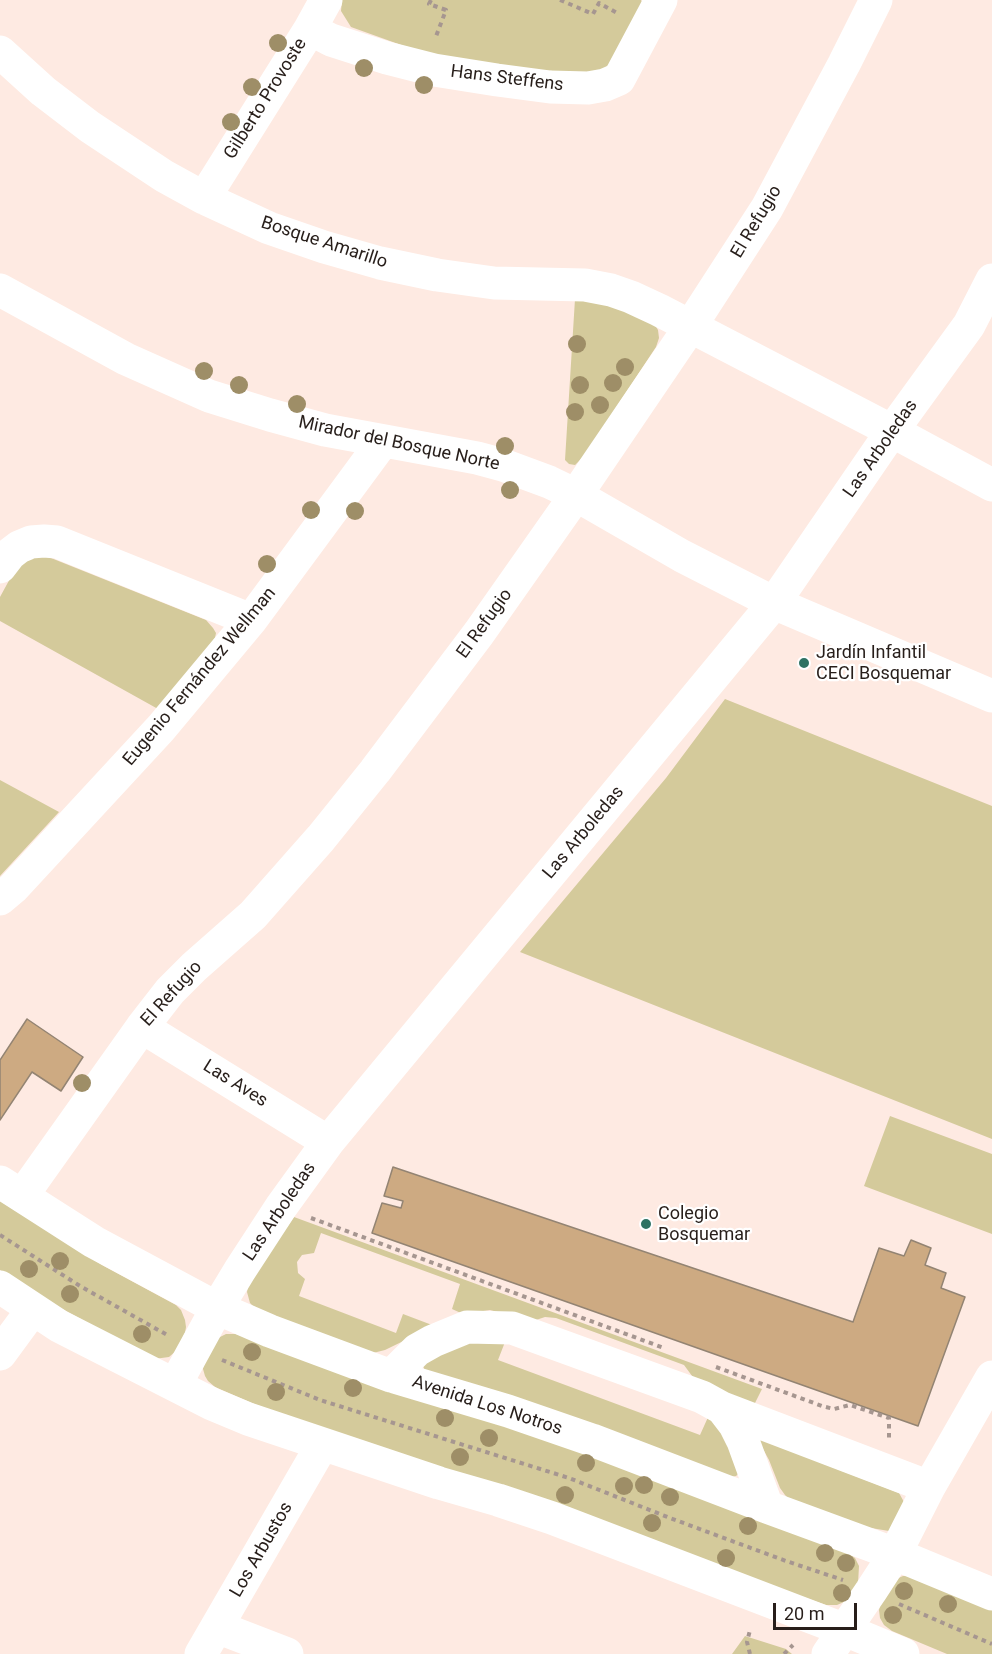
<!DOCTYPE html>
<meta charset="utf-8">
<style>
body{margin:0}
#map{position:relative;width:992px;height:1654px;overflow:hidden;background:#feeae2;font-family:Roboto,sans-serif}
canvas{display:block}
.scale{position:absolute;left:773px;top:1603px;width:84px;height:27px;box-sizing:border-box;border:3px solid #271e1a;border-top:0;padding-left:8px;font-size:18px;line-height:21px;white-space:nowrap;color:#271e1a;-webkit-text-stroke:4px #fff;paint-order:stroke}
</style>
<div id="map">
<canvas width="992" height="1654"></canvas>
<div class="scale">20 m</div>
</div>
<script>
const c = document.querySelector('canvas').getContext('2d');
c.lineJoin = 'round';
function paint(path, color) {
  c.fillStyle = color;
  c.fill(path, 'evenodd');
}
function toPath(rows) {
  const path = new Path2D();
  for (const r of rows) {
    path.moveTo(r[0], r[1]);
    for (let i = 2; i < r.length; i += 2) path.lineTo(r[i], r[i + 1]);
  }
  return path;
}
function stroke(path, color, width, dash) {
  c.strokeStyle = color;
  c.lineWidth = width;
  c.lineCap = dash ? 'butt' : 'round';
  c.setLineDash(dash || []);
  c.stroke(path);
}
function write(font, color, halo, rows, align = 'center') {
  c.font = font + ' Roboto,sans-serif';
  c.lineWidth = 4.5;
  c.setLineDash([]);
  c.textBaseline = 'middle';
  c.strokeStyle = halo;
  c.fillStyle = color;
  for (const [text, x, y, turn = 0] of rows) {
    c.save();
    c.translate(x, y);
    c.rotate((+turn || 0) * Math.PI / 180);
    c.textAlign = isNaN(turn) ? turn : align;
    if (halo) c.strokeText(text, 0, 0);
    c.fillText(text, 0, 0);
    c.restore();
  }
}
const green = toPath([
 [342,0,641,0,642,2,611,63,601,71,592,74,524,69,442,56,404,46,351,27,341,11],
 [575,299,604,302,655,325,658,330,659,338,656,347,584,456,575,465,569,464,565,460],
 [46,556,206,620,213,628,216,633,215,638,158,709,0,621,0,597,18,564,23,559],
 [725,699,992,806,992,1139,520,952,666,778],
 [0,780,59,812,0,876],
 [890,1116,992,1154,992,1234,864,1186],
 [0,1201,102,1265,176,1305,181,1310,185,1320,186,1327,185,1333,177,1350,169,1357,154,1359,55,1305,0,1270],
 [294,1217,762,1389,753,1407,695,1380,684,1365,556,1318,545,1317,533,1321,490,1310,463,1314,452,1309,460,1284,321,1233,314,1253,302,1255,297,1262,298,1273,305,1279,299,1296,396,1333,403,1314,432,1325,428,1329,385,1350,373,1353,257,1310,250,1303,247,1292,249,1281],
 [226,1334,236,1334,526,1430,842,1549,855,1558,859,1566,858,1584,844,1602,837,1605,826,1605,254,1404,215,1387,208,1381,205,1376,203,1369,204,1360,216,1339],
 [477,1339,505,1342,498,1360,700,1435,709,1415,722,1427,742,1470,736,1476,731,1477,425,1371,423,1366,424,1359],
 [757,1438,899,1493,904,1502,889,1531,859,1526,791,1501,785,1495,780,1488,769,1460],
 [903,1576,911,1576,992,1610,992,1654,947,1654,892,1631,884,1625,880,1618,879,1610,882,1598,896,1579],
 [745,1636,786,1649,792,1654,732,1654]
]);
const building = toPath([
 [27,1019,83,1057,61,1091,32,1072,0,1120,0,1060,27,1019],
 [393,1167,853,1322,879,1248,904,1256,911,1240,931,1248,925,1265,946,1273,941,1288,965,1297,918,1426,372,1233,382,1203,401,1208,403,1201,384,1196,393,1167]
]);
const path = toPath([
 [431,0,429,4,446,10,435,39],
 [560,0,593,14,599,3,619,14],
 [311,1218,664,1348],
 [0,1235,80,1286,169,1336],
 [222,1360,320,1400,569,1478,670,1518,786,1561,843,1580],
 [716,1367,822,1406,834,1409,850,1405,889,1418,889,1440],
 [899,1604,992,1644],
 [750,1654,747,1642,750,1630],
 [784,1654,793,1645]
]);
const minor = toPath([
 [310,29,331,40,387,58,434,70,497,80,550,87,588,88,605,85,619,79,661,0],
 [0,52,43,91,90,127,164,176,204,198,269,228,324,247,380,263,437,275,494,283,585,285,611,290,631,297,659,310,892,431,992,485],
 [204,198,310,29,326,0],
 [0,290,126,359,209,396,270,415,325,430,477,458,503,465,549,482,576,495,682,556,774,603,992,696],
 [0,567,10,554,19,547,31,542,44,541,57,542,251,620],
 [0,899,13,888,161,728,251,620,383,441],
 [142,1027,328,1142],
 [0,1182,94,1242,217,1308,270,1331,391,1376,508,1411,592,1440,767,1507,895,1554,992,1594],
 [22,1196,142,1027,170,991,194,967,253,915,321,838,375,771,479,633,576,495,690,327,767,208,844,64,876,0],
 [0,1287,59,1326,212,1404,248,1419,439,1483,498,1500,552,1518,845,1630,903,1654],
 [0,1354,33,1309],
 [391,1376,417,1350,433,1341,467,1327,512,1328,702,1397,722,1408,735,1425,743,1441,767,1507],
 [175,1385,217,1308,240,1270,281,1207,328,1142,774,603,892,431,969,325,992,280],
 [722,1408,929,1487],
 [217,1627,287,1654],
 [201,1654,322,1445],
 [828,1654,871,1591,895,1554,929,1487,992,1377]
]);
const trees = [
 [278,43],
 [364,68],
 [424,85],
 [252,87],
 [231,122],
 [577,344],
 [625,367],
 [204,371],
 [613,383],
 [239,385],
 [580,385],
 [297,404],
 [600,405],
 [575,412],
 [505,446],
 [510,490],
 [311,510],
 [355,511],
 [267,564],
 [82,1083],
 [60,1261],
 [29,1269],
 [70,1294],
 [142,1334],
 [252,1352],
 [353,1388],
 [276,1392],
 [445,1418],
 [489,1438],
 [460,1457],
 [586,1463],
 [644,1485],
 [624,1486],
 [565,1495],
 [670,1497],
 [652,1523],
 [748,1526],
 [825,1553],
 [726,1558],
 [846,1563],
 [904,1591],
 [842,1593],
 [948,1604],
 [893,1615]
];
const markers = [
 [804,663,6,"#2e7263"],
 [646,1224,6,"#2e7263"]
];
const streetNames = [
 ["Hans Steffens",507,79,7],
 ["Gilberto Provoste",266,99,-58],
 ["El Refugio",757,222,-59],
 ["Bosque Amarillo",324,243,18],
 ["Mirador del Bosque Norte",399,444,12],
 ["Las Arboledas",881,449,-55],
 ["El Refugio",485,624,-54],
 ["Eugenio Fernández Wellman",200,677,-50],
 ["Las Arboledas",584,833,-50],
 ["El Refugio",172,994,-48],
 ["Las Aves",235,1084,32],
 ["Las Arboledas",280,1212,-56],
 ["Avenida Los Notros",487,1406,18],
 ["Los Arbustos",262,1550,-60]
];
const poiNames = [
 ["Jardín Infantil",816,653],
 ["CECI Bosquemar",816,674],
 ["Colegio",658,1214],
 ["Bosquemar",658,1235]
];
paint(green, '#d4ca9b');
paint(building, '#cdaa82');
stroke(building, '#938473', 1.5);
stroke(path, '#a69690', 4, [4.5, 4.5]);
stroke(minor, '#fff', 33);
c.fillStyle = '#9e8e67';
for (const [x, y] of trees) {
  c.beginPath();
  c.arc(x, y, 9, 0, 2 * Math.PI);
  c.fill();
}
for (const [x, y, r, color] of markers) {
  const dot = new Path2D();
  dot.arc(x, y, r, 0, 2 * Math.PI);
  c.fillStyle = color;
  c.fill(dot);
  stroke(dot, '#fff', 2);
}
write('18px', '#271e1a', '#fff', streetNames);
write('18px', '#271e1a', '#fff', poiNames, 'left');
</script>
